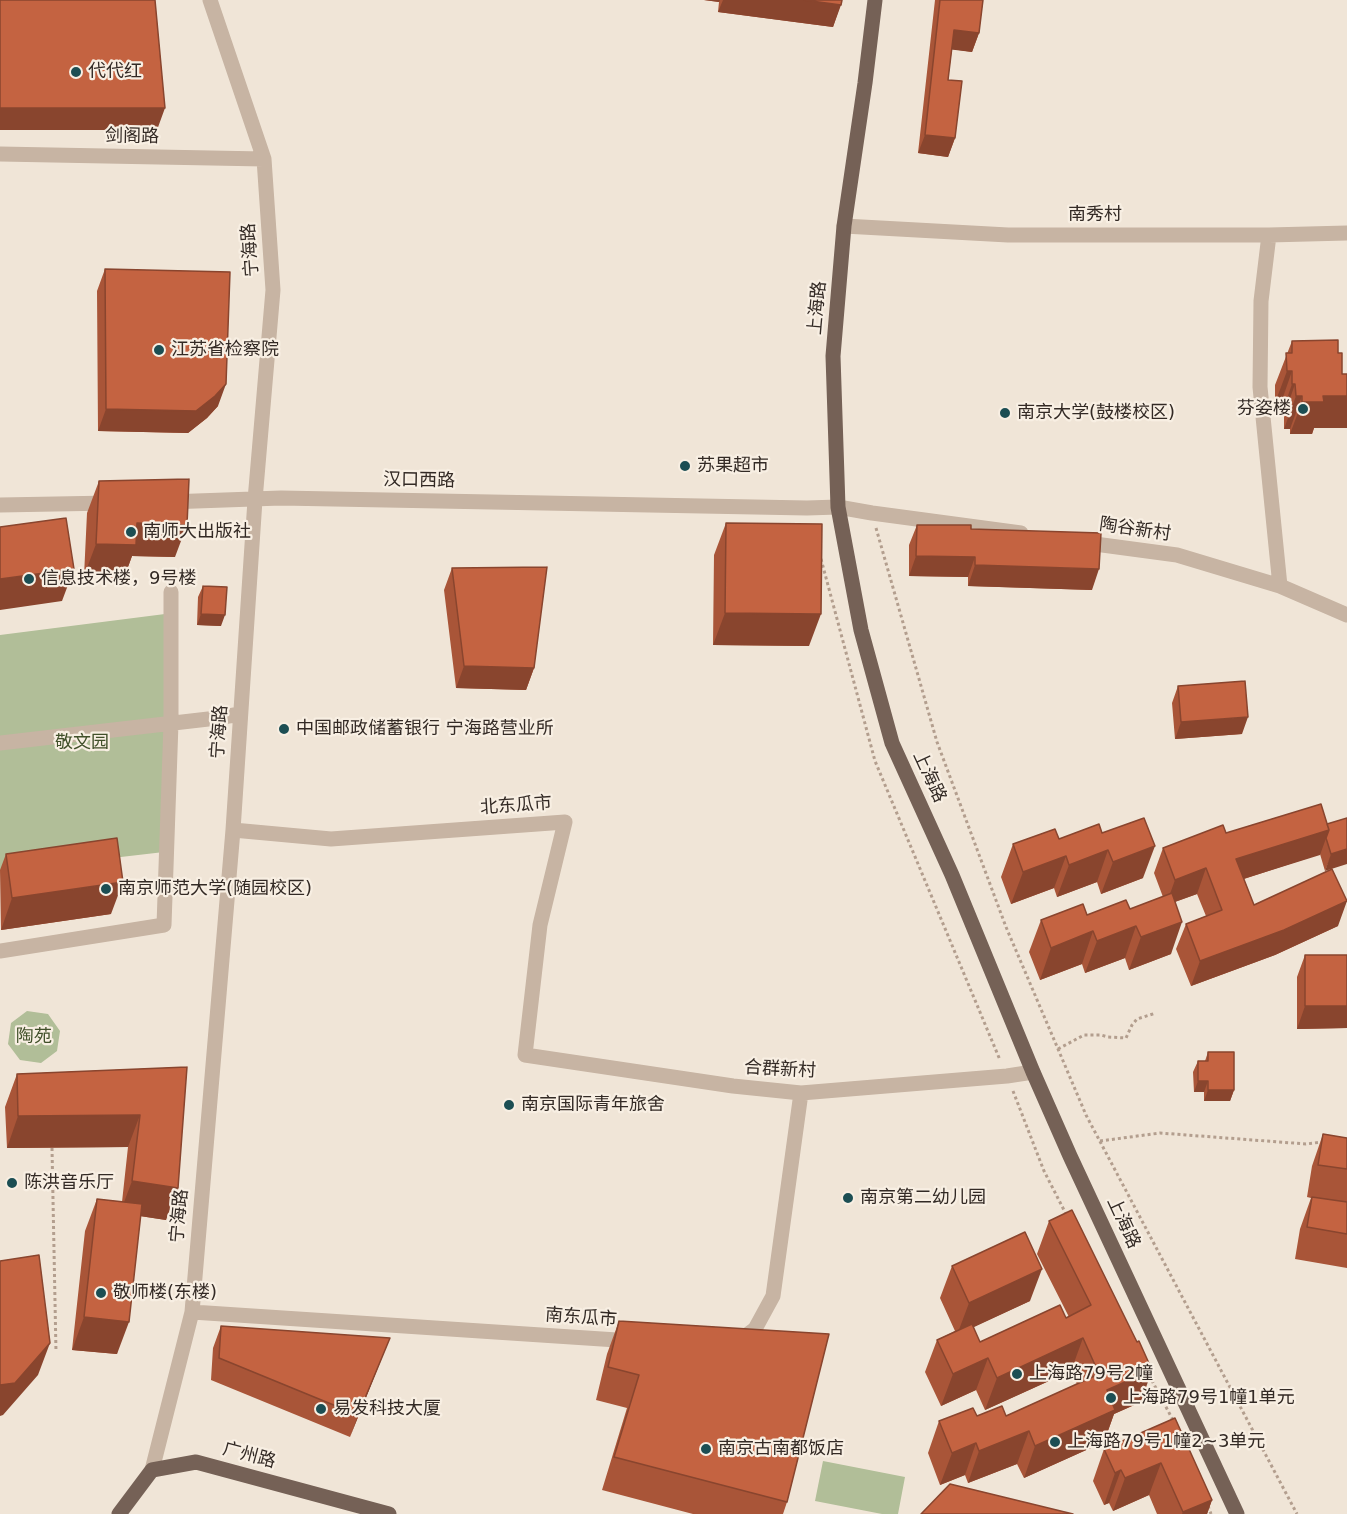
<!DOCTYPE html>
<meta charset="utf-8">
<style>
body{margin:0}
canvas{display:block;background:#f0e5d7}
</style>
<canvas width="1347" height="1514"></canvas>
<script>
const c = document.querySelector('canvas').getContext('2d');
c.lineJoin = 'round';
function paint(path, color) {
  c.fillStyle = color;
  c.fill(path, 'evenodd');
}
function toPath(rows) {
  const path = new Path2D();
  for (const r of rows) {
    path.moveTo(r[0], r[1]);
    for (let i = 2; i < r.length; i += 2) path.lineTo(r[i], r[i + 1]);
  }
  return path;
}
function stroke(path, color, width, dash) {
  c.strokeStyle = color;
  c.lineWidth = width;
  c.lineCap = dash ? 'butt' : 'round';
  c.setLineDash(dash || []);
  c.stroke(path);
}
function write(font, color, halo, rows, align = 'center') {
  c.font = font + ' "DejaVu Sans","Noto Sans SC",sans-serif';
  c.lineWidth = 4.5;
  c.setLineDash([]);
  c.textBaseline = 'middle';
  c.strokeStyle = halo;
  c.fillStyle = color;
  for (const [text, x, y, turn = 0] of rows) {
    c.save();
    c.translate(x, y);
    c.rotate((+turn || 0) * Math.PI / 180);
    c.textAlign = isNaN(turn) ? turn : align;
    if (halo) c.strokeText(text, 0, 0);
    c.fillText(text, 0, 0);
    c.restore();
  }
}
const green = toPath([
 [165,614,164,852,0,871,0,635],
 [27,1011,48,1014,60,1031,57,1051,41,1063,20,1060,8,1044,11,1023],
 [823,1461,905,1477,898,1514,882,1514,815,1501]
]);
const path = toPath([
 [876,528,937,742,1006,927,1058,1049,1086,1115,1297,1514],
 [821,559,875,761,1000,1060],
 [1058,1049,1084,1035,1101,1035,1108,1037,1126,1038,1132,1025,1137,1019,1156,1013],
 [1013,1091,1044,1171,1066,1214],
 [1100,1141,1160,1133,1306,1144,1322,1142],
 [52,1148,56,1352],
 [1149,1375,1174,1422],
 [1208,1506,1211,1514]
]);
const minor = toPath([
 [0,154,264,159],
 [844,226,1008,235,1269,235,1347,233],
 [1269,235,1261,301,1260,387,1280,586],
 [168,502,281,498,807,508,838,507,872,513,1021,533],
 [0,505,111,503],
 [1080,542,1177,555,1280,586,1347,615],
 [0,743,217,718,240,714],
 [233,830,331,839,565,822,540,925,525,1055,733,1086,801,1093,1007,1076,1033,1072],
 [0,951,164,925,171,723,171,592],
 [192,1312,632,1341],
 [740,1340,755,1329,773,1296,801,1093],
 [152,1470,192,1312,233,830,255,500,273,290,264,159,210,0]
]);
const major = toPath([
 [875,0,865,83,844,226,833,356,838,507,861,630,892,743,952,875,1033,1072,1070,1156,1237,1514],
 [119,1514,152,1470,196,1462,389,1514]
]);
const wall = toPath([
 [704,0,842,0,833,27,718,12,719,2],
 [935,0,983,0,979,33,972,52,952,49,948,80,955,138,948,157,918,153],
 [105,269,218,406,207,418,188,433,98,431,97,291],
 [1292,341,1338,353,1342,374,1347,428,1314,428,1312,434,1290,434,1290,429,1284,429,1284,416,1281,416,1281,403,1275,403,1275,385],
 [99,481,175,557,132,556,124,578,84,576,87,513],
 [726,523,809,646,713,645,714,555],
 [917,525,971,529,1092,590,968,586,968,577,909,576,909,545],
 [452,568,534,668,526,690,456,688,444,590],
 [203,586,221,626,197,625,198,597],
 [1178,686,1242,734,1175,739,1172,703],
 [1347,818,1325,871,1320,854,1244,879,1254,905,1338,926,1275,955,1191,986,1176,949,1186,924,1206,916,1197,894,1175,902,1171,954,1129,970,1125,958,1085,973,1082,964,1040,980,1029,952,1041,920,1130,909,1163,897,1154,873,1163,848,1226,833,1327,824],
 [1102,833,1143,878,1101,894,1097,882,1057,897,1054,888,1011,904,1001,877,1013,844],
 [6,854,111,914,1,930,0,870],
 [1305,955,1347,955,1347,1028,1297,1029,1297,977],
 [1208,1052,1234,1090,1230,1101,1204,1101,1204,1092,1194,1092,1193,1072,1198,1061,1205,1061],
 [187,1067,166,1220,140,1216,117,1354,72,1350,85,1231,97,1199,122,1202,128,1147,7,1148,5,1107,17,1074],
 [1323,1134,1347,1138,1347,1268,1295,1259,1300,1229,1311,1198,1307,1197,1312,1166],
 [1049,1221,1141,1402,1114,1414,1104,1442,1024,1478,1017,1464,968,1483,965,1475,940,1485,928,1453,939,1421,977,1416,1006,1416,1077,1384,1071,1371,985,1410,976,1390,941,1406,925,1372,937,1340,955,1331,940,1298,952,1266,1030,1301,973,1327,980,1342,1069,1317,1037,1254],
 [619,1321,787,1502,783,1514,693,1514,602,1490,627,1408,596,1400,607,1354],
 [221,1326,381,1360,350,1437,211,1380,213,1348],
 [1175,1418,1212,1500,1207,1514,1157,1514,1149,1495,1113,1511,1109,1503,1104,1505,1093,1481,1104,1449]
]);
const shadedWall = toPath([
 [704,0,720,0,719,2],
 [723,0,804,0,841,5,833,27,718,12],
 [954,30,979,33,972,52,947,49],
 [0,108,165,108,157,130,0,130],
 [925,135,955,138,948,157,918,153],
 [1287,371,1292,371,1281,403,1275,403],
 [226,384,218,406,207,418,188,433,98,431,106,409],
 [1292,384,1295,384,1284,416,1281,416],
 [1296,396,1302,396,1290,429,1284,429],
 [1323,396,1347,396,1347,428,1314,428,1312,434,1290,434,1302,402],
 [137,523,187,525,175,557,132,556,124,578,84,576,96,544],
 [916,556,975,557,968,577,909,576],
 [975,565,1099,569,1092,590,968,586],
 [74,569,62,601,0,610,0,579],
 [725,613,821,614,809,646,713,645],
 [201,614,225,615,221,626,197,625],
 [464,666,534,668,526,690,456,688],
 [1248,717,1242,734,1175,739,1181,722],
 [1329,830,1320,855,1227,884,1236,859],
 [1155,846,1143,878,1101,894,1113,862],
 [1347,849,1347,864,1325,871,1331,854],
 [1108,850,1097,882,1057,897,1069,865],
 [1066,856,1054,888,1011,904,1023,872],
 [1206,868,1197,894,1166,905,1175,880],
 [123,882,111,914,1,930,12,898],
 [1347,901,1338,926,1275,955,1191,986,1200,961],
 [1182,922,1171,954,1129,970,1141,937],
 [1136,926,1125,958,1085,973,1097,941],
 [1093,931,1082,964,1040,980,1051,948],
 [1305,1006,1347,1006,1347,1028,1297,1029],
 [1198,1081,1208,1081,1204,1092,1194,1092],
 [1208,1090,1234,1090,1230,1101,1204,1101],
 [140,1115,128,1147,7,1148,18,1116],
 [132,1181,178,1188,166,1220,120,1213],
 [1042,1269,1030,1301,957,1335,969,1303],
 [84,1317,129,1322,117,1354,72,1350],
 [390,1338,381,1360,350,1437,358,1415],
 [1083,1338,1071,1371,985,1410,997,1378],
 [50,1343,38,1375,3,1415,0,1416,0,1385],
 [988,1358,976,1390,941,1406,953,1374],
 [1152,1370,1141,1402,1114,1414,1104,1442,1024,1478,1035,1446,1107,1390],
 [1029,1431,1017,1464,968,1483,979,1451],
 [976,1443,965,1475,940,1485,952,1453],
 [1161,1463,1149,1495,1113,1511,1125,1478],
 [1121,1470,1109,1503,1104,1505,1115,1473],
 [1212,1500,1207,1514,1182,1514,1183,1512]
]);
const building = toPath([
 [0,0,155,0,165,108,0,108,0,0],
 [804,0,842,0,841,5,804,0],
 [940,0,983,0,979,33,954,30,948,80,962,81,955,138,925,135,940,0],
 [105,269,230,272,226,384,215,396,196,411,106,409,105,269],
 [1338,340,1338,353,1342,353,1342,374,1347,374,1347,396,1323,396,1324,402,1302,402,1302,396,1296,396,1295,384,1292,384,1292,371,1287,371,1286,353,1292,353,1292,341,1338,340],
 [189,479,187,525,137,523,136,545,96,544,99,481,189,479],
 [66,518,74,569,0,579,0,527,66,518],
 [726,523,822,524,821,614,725,613,726,523],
 [917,525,971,525,971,529,1101,533,1099,569,975,565,975,557,916,556,917,525],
 [547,567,534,668,464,666,452,568,547,567],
 [203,586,227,587,225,615,201,614,203,586],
 [1245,681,1248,717,1181,722,1178,686,1245,681],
 [1321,804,1329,830,1236,859,1254,905,1332,869,1347,901,1284,930,1200,961,1186,924,1222,910,1206,868,1175,880,1163,848,1223,825,1226,833,1321,804],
 [1144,818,1155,846,1113,862,1108,850,1069,865,1066,856,1023,872,1013,844,1055,829,1059,839,1099,824,1102,833,1144,818],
 [1347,818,1347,849,1331,854,1326,838,1329,830,1327,824,1347,818],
 [117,838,123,882,12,898,6,854,117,838],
 [1172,893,1182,922,1141,937,1136,926,1097,941,1093,931,1051,948,1041,920,1083,904,1087,915,1126,900,1130,909,1172,893],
 [1305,955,1347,955,1347,1006,1305,1006,1305,955],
 [1208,1052,1234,1052,1234,1090,1208,1090,1208,1081,1198,1081,1198,1061,1208,1061,1208,1052],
 [187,1067,178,1188,132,1181,140,1115,18,1116,17,1074,187,1067],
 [1323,1134,1347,1138,1347,1169,1318,1165,1323,1134],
 [1312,1197,1347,1202,1347,1234,1307,1227,1312,1197],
 [97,1199,142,1204,129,1322,84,1317,97,1199],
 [1072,1210,1137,1342,1139,1341,1152,1370,1107,1390,1115,1410,1035,1446,1029,1431,979,1451,976,1443,952,1453,939,1421,973,1408,977,1416,1002,1406,1006,1416,1099,1374,1083,1338,997,1378,988,1358,953,1374,937,1340,972,1324,980,1342,1060,1305,1066,1318,1091,1305,1049,1221,1072,1210],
 [1025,1232,1042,1269,969,1303,952,1266,1025,1232],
 [39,1255,50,1343,15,1383,0,1385,0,1261,39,1255],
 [619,1321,829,1334,787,1502,614,1457,639,1375,608,1367,619,1321],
 [221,1326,390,1338,358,1415,219,1358,221,1326],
 [1175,1418,1212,1500,1183,1512,1161,1463,1125,1478,1121,1470,1115,1473,1104,1449,1175,1418],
 [950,1484,1073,1514,921,1514,950,1484]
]);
const markers = [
 [76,72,6,"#1c4e53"],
 [159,350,6,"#1c4e53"],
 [1303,409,6,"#1c4e53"],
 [1005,413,6,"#1c4e53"],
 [685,466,6,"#1c4e53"],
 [131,532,6,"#1c4e53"],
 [29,579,6,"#1c4e53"],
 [284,729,6,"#1c4e53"],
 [106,889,6,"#1c4e53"],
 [509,1105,6,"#1c4e53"],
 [12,1183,6,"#1c4e53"],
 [848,1198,6,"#1c4e53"],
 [101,1293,6,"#1c4e53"],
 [1017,1374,6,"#1c4e53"],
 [1111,1398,6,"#1c4e53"],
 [321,1409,6,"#1c4e53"],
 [1055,1442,6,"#1c4e53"],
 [706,1449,6,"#1c4e53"]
];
const poiNames = [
 ["代代红",88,72],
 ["江苏省检察院",171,350],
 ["芬姿楼",1291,409,"right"],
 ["南京大学(鼓楼校区)",1017,413],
 ["苏果超市",697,466],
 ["南师大出版社",143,532],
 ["信息技术楼，9号楼",41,579],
 ["中国邮政储蓄银行 宁海路营业所",296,729],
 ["南京师范大学(随园校区)",118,889],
 ["南京国际青年旅舍",521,1105],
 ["陈洪音乐厅",24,1183],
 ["南京第二幼儿园",860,1198],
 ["敬师楼(东楼)",113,1293],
 ["上海路79号2幢",1029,1374],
 ["上海路79号1幢1单元",1123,1398],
 ["易发科技大厦",333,1409],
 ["上海路79号1幢2~3单元",1067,1442],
 ["南京古南都饭店",718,1449]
];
const streetNames = [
 ["剑阁路",132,137,1],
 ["南秀村",1095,215],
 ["宁海路",251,250,-94],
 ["上海路",818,308,-85],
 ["汉口西路",419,481,1],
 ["陶谷新村",1135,530,8],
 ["宁海路",220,732,-86],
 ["上海路",929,777,65],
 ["北东瓜市",516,806,-4],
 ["合群新村",780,1070,3],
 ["宁海路",180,1216,-85],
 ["上海路",1123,1223,65],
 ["南东瓜市",581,1318,4],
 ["广州路",249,1456,15]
];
const parkNames = [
 ["敬文园",82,743],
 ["陶苑",34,1037]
];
paint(green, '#b1be98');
stroke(path, '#b39e8e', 3, [3, 3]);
stroke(minor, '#c7b4a3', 15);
stroke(major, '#756156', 15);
paint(wall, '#a95538');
paint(shadedWall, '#89452e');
paint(building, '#c46341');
stroke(building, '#89452e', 1.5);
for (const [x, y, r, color] of markers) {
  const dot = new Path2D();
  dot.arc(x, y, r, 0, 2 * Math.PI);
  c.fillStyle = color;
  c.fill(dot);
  stroke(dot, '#f8efe3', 2);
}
write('18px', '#332a25', '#f8efe3', poiNames, 'left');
write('18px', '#332a25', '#f8efe3', streetNames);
write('18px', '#41502a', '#f8efe3', parkNames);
</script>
